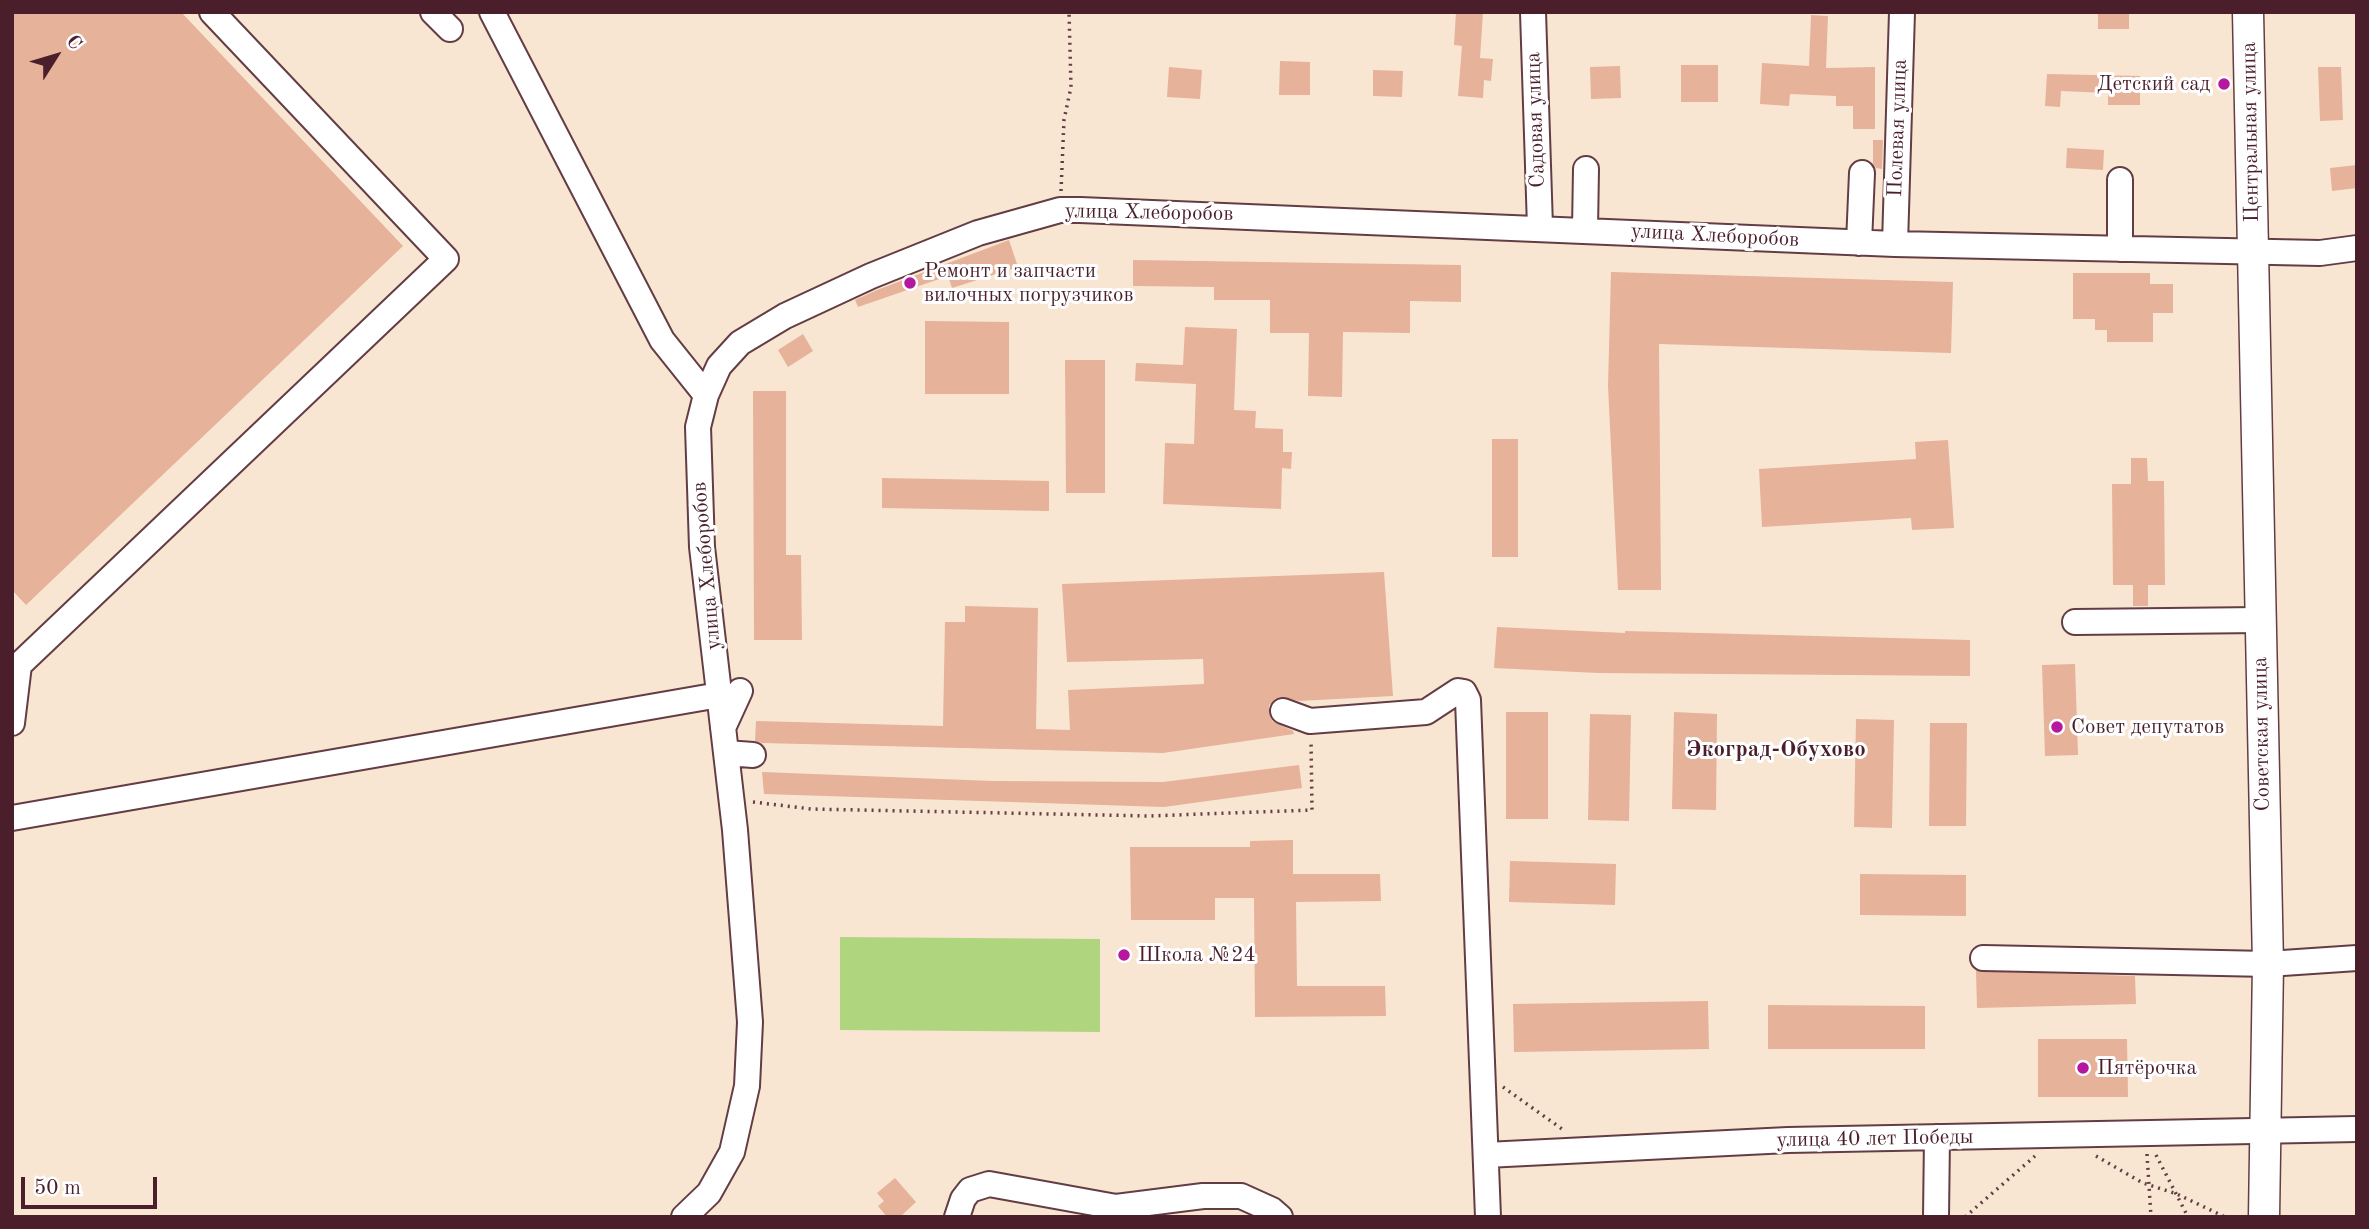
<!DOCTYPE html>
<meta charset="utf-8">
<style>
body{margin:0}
#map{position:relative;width:2369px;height:1229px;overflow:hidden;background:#f8e6d3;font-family:"Old Standard TT",serif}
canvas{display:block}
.frame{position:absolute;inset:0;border:14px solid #4a1f2b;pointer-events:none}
.north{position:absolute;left:21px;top:21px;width:70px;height:70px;-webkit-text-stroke:5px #fff;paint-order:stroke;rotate:53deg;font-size:19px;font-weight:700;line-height:28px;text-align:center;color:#4a1f2b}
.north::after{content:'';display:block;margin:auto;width:24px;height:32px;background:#4a1f2b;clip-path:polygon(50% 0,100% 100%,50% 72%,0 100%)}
.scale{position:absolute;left:21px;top:1177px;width:136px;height:32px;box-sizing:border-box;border:4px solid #4a1f2b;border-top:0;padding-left:9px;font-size:21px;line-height:24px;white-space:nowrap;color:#4a1f2b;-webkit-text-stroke:5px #fff;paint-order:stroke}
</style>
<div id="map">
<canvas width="2369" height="1229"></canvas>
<div class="frame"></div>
<div class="north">С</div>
<div class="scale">50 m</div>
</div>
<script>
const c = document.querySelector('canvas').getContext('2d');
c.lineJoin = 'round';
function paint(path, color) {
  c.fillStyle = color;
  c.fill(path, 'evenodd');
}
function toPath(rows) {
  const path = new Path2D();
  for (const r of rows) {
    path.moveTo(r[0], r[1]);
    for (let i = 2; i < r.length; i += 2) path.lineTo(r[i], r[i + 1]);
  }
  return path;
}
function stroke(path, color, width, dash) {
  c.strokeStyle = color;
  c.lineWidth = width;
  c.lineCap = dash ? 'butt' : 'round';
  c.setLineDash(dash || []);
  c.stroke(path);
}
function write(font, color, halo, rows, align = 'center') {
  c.font = font + ' "Old Standard TT",serif';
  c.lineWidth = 6;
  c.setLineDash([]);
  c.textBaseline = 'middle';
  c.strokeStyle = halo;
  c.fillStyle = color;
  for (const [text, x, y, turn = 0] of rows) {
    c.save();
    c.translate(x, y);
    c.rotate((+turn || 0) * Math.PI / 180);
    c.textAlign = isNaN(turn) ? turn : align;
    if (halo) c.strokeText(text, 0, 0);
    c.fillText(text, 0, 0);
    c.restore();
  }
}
const green = toPath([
 [840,937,1100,939,1100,1032,840,1030]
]);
const building = toPath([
 [12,12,181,12,403,246,26,605,12,590],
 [1456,12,1483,12,1480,58,1493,59,1491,81,1484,80,1483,98,1458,96,1462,46,1454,45],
 [2098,12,2129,12,2129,29,2098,29],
 [1811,15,1828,16,1826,68,1875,67,1875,129,1853,129,1853,106,1836,106,1836,96,1790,94,1789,106,1760,104,1762,63,1809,66],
 [1280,61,1310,62,1310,95,1279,95],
 [1681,65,1718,65,1718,102,1681,102],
 [1620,66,1621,98,1591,99,1590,67],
 [1169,67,1202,70,1200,99,1167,97],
 [2318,67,2341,67,2343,120,2320,121],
 [1373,70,1403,71,1402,97,1373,96],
 [2047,74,2140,76,2140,105,2108,105,2108,93,2061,91,2060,107,2045,106],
 [1873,140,1883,140,1882,169,1876,168,1873,164],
 [2067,148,2104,150,2103,170,2066,168],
 [2357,165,2357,188,2332,191,2330,168],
 [1009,240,1018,267,952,288,948,276,858,307,855,300,877,290],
 [1133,260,1461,265,1461,302,1410,301,1410,333,1343,332,1342,397,1308,396,1309,333,1270,333,1270,300,1214,300,1214,287,1133,286],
 [1611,272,1953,282,1951,353,1659,344,1661,590,1618,590,1608,386],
 [2073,273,2150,273,2150,284,2173,284,2173,313,2153,313,2153,342,2107,342,2107,330,2095,330,2095,319,2073,319],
 [925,321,1009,322,1009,394,925,394],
 [1185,327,1237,329,1234,410,1256,411,1255,428,1283,429,1283,452,1292,452,1291,469,1282,468,1281,509,1163,504,1165,443,1194,444,1196,384,1135,381,1136,363,1183,365],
 [803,334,813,351,788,367,778,350],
 [1065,360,1105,360,1105,493,1066,493],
 [753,391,786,391,786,555,801,555,802,640,754,640],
 [1492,439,1518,439,1518,557,1492,557],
 [1948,440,1954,528,1912,530,1911,518,1762,527,1759,469,1916,459,1915,442],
 [2131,458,2147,458,2148,481,2164,481,2165,585,2148,585,2148,606,2133,606,2133,585,2113,585,2112,484,2131,484],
 [882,478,1049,481,1049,511,882,508],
 [1384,572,1393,696,1299,701,1280,697,1269,705,1269,714,1272,721,1293,731,1294,734,1163,753,762,743,755,741,756,721,943,726,945,622,965,622,965,606,1038,608,1036,729,1070,730,1068,690,1204,684,1203,659,1067,662,1062,584],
 [1497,627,1625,633,1625,631,1970,640,1970,676,1598,673,1494,668],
 [2075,664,2078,755,2045,756,2042,665],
 [1506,712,1548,712,1548,819,1506,819],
 [1674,712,1717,714,1716,810,1672,809],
 [1590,714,1631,715,1629,821,1588,820],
 [1856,719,1894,720,1892,828,1854,827],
 [1930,723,1967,723,1966,826,1929,826],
 [1299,765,1302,788,1164,807,764,794,762,772,993,781,1163,782],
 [1293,840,1293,874,1380,874,1381,901,1296,902,1297,986,1385,986,1386,1016,1255,1017,1254,898,1215,898,1215,920,1131,920,1130,847,1250,847,1250,841],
 [1510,861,1616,864,1615,905,1509,902],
 [1860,874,1966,875,1966,916,1860,915],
 [1976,971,2135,976,2136,1004,1977,1008],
 [1708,1001,1709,1049,1514,1052,1513,1004],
 [1768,1005,1925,1006,1925,1049,1768,1049],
 [2038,1039,2127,1039,2128,1097,2038,1097],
 [895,1178,916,1202,900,1217,887,1217,878,1206,884,1201,877,1193]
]);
const path = toPath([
 [1061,191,1064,120,1071,87,1069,12],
 [753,802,811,809,1149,816,1312,810,1311,740],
 [1503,1087,1562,1129],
 [2147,1154,2151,1217],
 [2156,1155,2188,1217],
 [2096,1156,2143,1183,2177,1194,2225,1217],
 [1965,1217,2035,1156]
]);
const minor = toPath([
 [433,12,450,29],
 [492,12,662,340,706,395],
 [1533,12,1540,227],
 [1585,229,1586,169],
 [1859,243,1862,173],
 [1895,244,1902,12],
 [2120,249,2120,180],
 [2075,622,2260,620],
 [1283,711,1310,721,1426,712,1458,691,1464,692,1468,700,1488,1217],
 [12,723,19,665,446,259,212,12],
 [723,728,740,691],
 [726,753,753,755],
 [12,818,719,695],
 [1983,958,2268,964,2357,958],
 [1486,1155,1788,1140,2357,1129],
 [684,1217,709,1193,732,1152,747,1086,750,1022,735,830,702,547,698,427,706,395,719,366,740,343,785,316,871,276,978,233,1060,210,1080,210,1895,244,2320,253,2357,248],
 [957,1217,963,1199,970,1190,989,1184,1116,1207,1203,1196,1241,1196,1272,1210,1280,1217],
 [1936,1217,1937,1137]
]);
const major = toPath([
 [2248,12,2268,964,2264,1217]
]);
const markers = [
 [2224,84,7,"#b5179e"],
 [910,283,7,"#b5179e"],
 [2057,727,7,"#b5179e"],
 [1124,955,7,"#b5179e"],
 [2083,1068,7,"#b5179e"]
];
const poiNames = [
 ["Детский сад",2210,84,"right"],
 ["Ремонт и запчасти",924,271],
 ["вилочных погрузчиков",924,295],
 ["Совет депутатов",2071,727],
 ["Школа №24",1138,955],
 ["Пятёрочка",2097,1068]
];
const streetNames = [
 ["Садовая улица",1536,120,-92],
 ["Полевая улица",1898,128,-88],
 ["Центральная улица",2251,132,-91],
 ["улица Хлеборобов",1149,213,1],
 ["улица Хлеборобов",1715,236,3],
 ["улица Хлеборобов",707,566,-95],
 ["Советская улица",2262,734,-91],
 ["улица 40 лет Победы",1875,1139,-1]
];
const neighbourhoodNames = [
 ["Экоград-Обухово",1776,750]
];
paint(green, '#b0d57f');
paint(building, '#e6b299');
stroke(minor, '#643d44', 28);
stroke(major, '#643d44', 33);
stroke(path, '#643d44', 3.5, [2, 5]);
stroke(minor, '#fff', 24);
stroke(major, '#fff', 30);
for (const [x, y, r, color] of markers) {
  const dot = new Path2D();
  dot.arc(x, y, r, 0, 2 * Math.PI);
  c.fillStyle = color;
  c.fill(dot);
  stroke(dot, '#fff', 2.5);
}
write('21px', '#4a1f2b', '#fff', poiNames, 'left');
write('21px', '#4a1f2b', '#fff', streetNames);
write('bold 23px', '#4a1f2b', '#fff', neighbourhoodNames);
</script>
